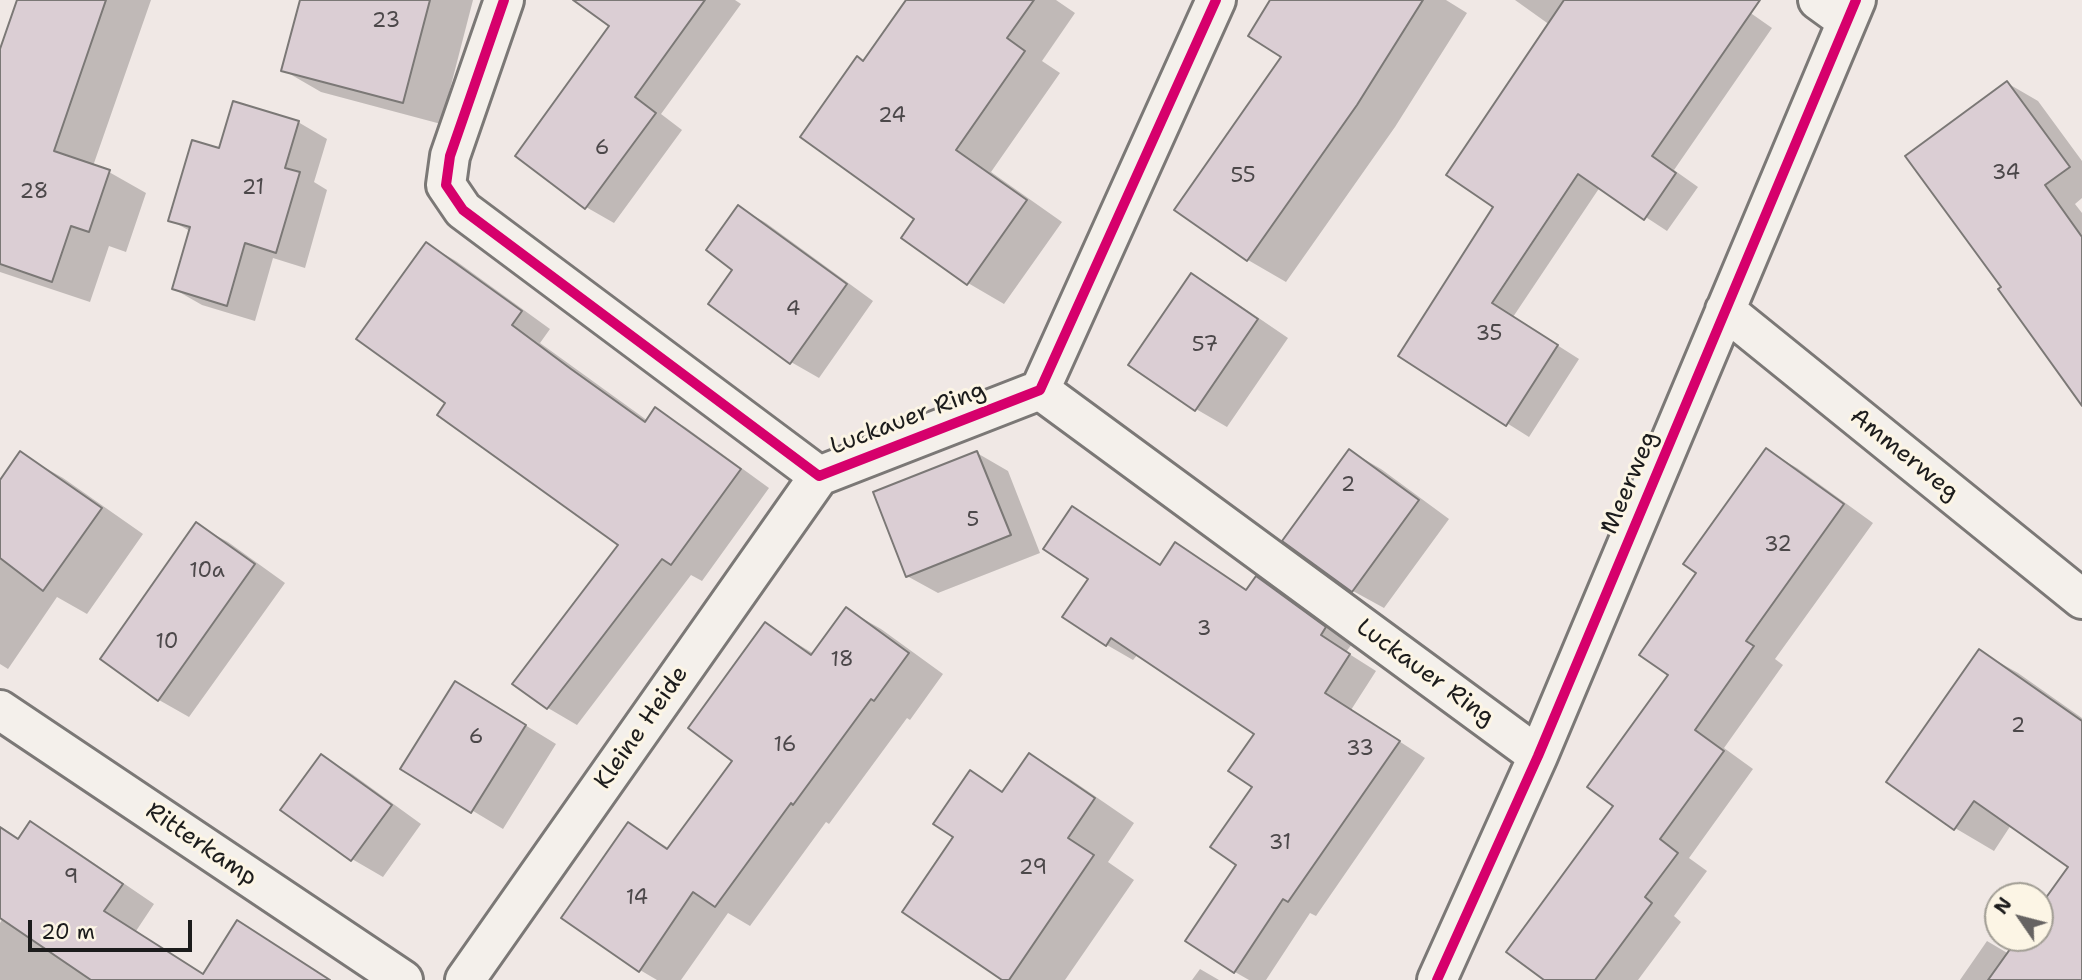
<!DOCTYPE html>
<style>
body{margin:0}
#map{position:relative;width:2082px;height:980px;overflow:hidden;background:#f0e8e5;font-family:"Shantell Sans",sans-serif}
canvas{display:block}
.north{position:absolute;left:1984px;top:882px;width:70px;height:70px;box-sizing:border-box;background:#fcf5e5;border:2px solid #a29e95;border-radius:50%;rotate:305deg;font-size:19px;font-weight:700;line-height:28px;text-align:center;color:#1c1c1c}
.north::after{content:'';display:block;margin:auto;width:24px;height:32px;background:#666362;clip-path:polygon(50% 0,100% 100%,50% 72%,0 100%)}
.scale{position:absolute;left:28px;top:920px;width:164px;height:32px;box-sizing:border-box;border:4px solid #1c1c1c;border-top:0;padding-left:9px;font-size:21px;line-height:24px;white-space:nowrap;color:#1c1c1c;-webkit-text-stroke:5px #fcf5e5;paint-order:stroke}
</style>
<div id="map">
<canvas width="2082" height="980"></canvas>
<div class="north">N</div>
<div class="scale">20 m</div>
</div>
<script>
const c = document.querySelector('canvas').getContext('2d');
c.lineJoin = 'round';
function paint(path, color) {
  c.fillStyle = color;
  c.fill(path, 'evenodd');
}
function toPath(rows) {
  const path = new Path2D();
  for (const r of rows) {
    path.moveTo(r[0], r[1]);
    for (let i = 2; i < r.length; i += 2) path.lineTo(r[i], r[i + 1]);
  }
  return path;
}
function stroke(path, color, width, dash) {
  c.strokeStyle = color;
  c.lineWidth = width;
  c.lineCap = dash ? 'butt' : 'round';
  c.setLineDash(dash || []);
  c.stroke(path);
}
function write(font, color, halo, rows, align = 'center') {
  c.font = font + ' "Shantell Sans",sans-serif';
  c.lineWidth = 6;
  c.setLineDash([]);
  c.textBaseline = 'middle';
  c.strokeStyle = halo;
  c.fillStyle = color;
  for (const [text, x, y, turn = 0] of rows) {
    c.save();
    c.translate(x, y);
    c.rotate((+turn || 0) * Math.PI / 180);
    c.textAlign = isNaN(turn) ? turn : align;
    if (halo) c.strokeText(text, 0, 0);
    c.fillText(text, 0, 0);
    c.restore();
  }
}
const shadow = toPath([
 [19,0,151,0,93,166,109,172,146,193,126,252,109,246,90,302,0,272,0,55],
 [302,0,473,0,441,124,321,92,283,70],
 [595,0,735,0,741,4,661,114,682,130,614,223,586,207,517,156,612,26],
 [908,0,1056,0,1075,13,1042,61,1060,73,991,172,1062,222,1004,304,968,283,917,218,864,62],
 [1273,0,1446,0,1467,13,1395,127,1286,282,1248,260,1177,210,1284,56],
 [1515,0,1732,0,1772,28,1674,170,1698,187,1667,231,1600,187,1513,317,1579,359,1529,437,1400,356,1495,207,1550,25],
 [2007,83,2038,101,2082,161,2082,198,2075,204,2082,213,2082,392,2004,287],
 [298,122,327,139,314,182,327,190,305,268,273,258,255,321,202,305,174,289,190,231,170,220],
 [739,207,766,223,873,301,819,378,791,362,735,270],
 [427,244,456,261,550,329,540,343,648,421,656,410,685,427,769,488,702,581,691,575,577,725,548,708,515,683,620,545,448,402],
 [1191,275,1222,293,1288,338,1227,427,1196,409,1131,365],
 [1350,451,1381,469,1449,519,1384,608,1353,591],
 [1767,451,1797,468,1873,523,1775,659,1783,665,1724,748,1753,769,1689,858,1707,871,1674,916,1681,922,1638,980,1546,980,1670,674,1699,572],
 [977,453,1008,471,1040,553,938,593,907,576],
 [21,454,63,478,143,534,87,614,57,597,8,669,0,664,0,483],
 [1073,509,1162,566,1176,544,1248,591,1257,579,1284,594,1352,644,1346,652,1376,671,1351,710,1425,758,1316,916,1310,913,1266,980,1249,980,1235,972,1254,787,1257,734,1138,654,1133,660,1107,645],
 [197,525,228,542,285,583,189,717,159,700],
 [846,609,881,629,943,674,910,720,907,718,829,824,826,822,750,926,728,913,681,980,657,980,640,970,629,824,670,849,734,760,765,624,814,654],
 [1979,651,2018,673,2082,718,2082,980,1960,980,1987,941,2009,954,2020,938,2040,938,2040,909,2070,866,2011,825,1994,851,1955,828],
 [486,701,556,744,503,829,402,768],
 [1029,755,1070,779,1134,823,1108,862,1134,880,1065,980,1005,980,955,837,970,772,1004,792],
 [321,756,352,774,421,824,383,877,352,859],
 [30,823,63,842,154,904,136,931,204,975,238,922,330,980,0,980,0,923,3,918,0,916,0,826,20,839],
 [1200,969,1219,980,1192,980]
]);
const building = toPath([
 [17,0,106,0,54,151,110,170,89,232,71,226,52,282,0,264,0,49,17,0],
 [300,0,430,0,403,103,281,71,300,0],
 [573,0,705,0,635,97,656,113,585,209,515,156,609,26,573,0],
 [906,0,1034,0,1007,38,1025,51,956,150,1027,200,967,285,901,238,914,219,800,137,857,56,863,61,906,0],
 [1270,0,1423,0,1357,105,1247,261,1174,210,1281,57,1248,36,1270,0],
 [1564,0,1760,0,1652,156,1676,173,1644,220,1578,174,1492,303,1558,345,1506,426,1398,356,1493,207,1446,175,1564,0],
 [2007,81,2070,167,2045,185,2082,237,2082,406,1998,289,2001,287,1905,156,2007,81],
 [233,101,299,121,285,168,300,172,276,253,245,243,227,306,172,289,190,227,168,221,192,140,219,148,233,101],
 [738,205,847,284,790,364,708,304,732,270,706,250,738,205],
 [426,242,522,311,512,325,571,369,645,422,655,407,741,469,671,565,662,559,547,709,512,684,618,545,437,415,445,403,356,339,426,242],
 [1191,273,1258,319,1195,411,1128,365,1191,273],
 [1766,448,1844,504,1746,641,1754,646,1695,730,1724,751,1660,839,1678,853,1645,897,1652,903,1595,980,1544,980,1506,952,1613,806,1587,787,1668,675,1639,655,1696,573,1683,564,1766,448],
 [1349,449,1419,500,1352,592,1282,541,1349,449],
 [20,451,102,508,43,591,0,558,0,480,20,451],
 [977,451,1011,535,906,577,873,492,977,451],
 [1072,506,1160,565,1175,542,1246,590,1256,576,1326,627,1321,635,1350,654,1325,693,1400,741,1288,902,1283,899,1234,973,1185,941,1236,865,1210,847,1252,787,1228,771,1254,734,1111,638,1106,646,1062,617,1088,579,1043,549,1072,506],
 [196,522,255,564,158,701,100,659,196,522],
 [846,607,909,653,874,701,871,699,793,805,791,803,715,907,693,892,639,972,561,918,628,822,667,849,732,761,688,728,765,622,811,655,846,607],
 [1979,649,2082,721,2082,980,1988,980,2018,938,2040,938,2040,906,2068,867,1974,801,1954,830,1886,782,1979,649],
 [455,681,526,725,471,813,400,769,455,681],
 [1029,753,1095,798,1068,838,1094,855,1009,980,1002,980,902,912,953,837,933,824,970,770,1002,792,1029,753],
 [321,754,392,805,351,861,280,810,321,754],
 [30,821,123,884,104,911,203,974,237,920,330,980,91,980,0,918,0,827,18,839,30,821]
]);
const street = toPath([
 [504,0,450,156,446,185,463,210,819,476,1040,390,1216,0],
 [1818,0,1847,21],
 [1725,310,2082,599],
 [1040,390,1538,756],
 [0,710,403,980],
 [465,980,819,476],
 [1437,980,1538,756,1856,0]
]);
const cycleway = toPath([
 [504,0,450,156,446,185,463,210,819,476,1040,390,1216,0],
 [1437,980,1538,756,1856,0]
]);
const numberNames = [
 ["23",386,22],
 ["24",892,117],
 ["6",602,149],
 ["34",2006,174],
 ["55",1243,177],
 ["21",253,189],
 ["28",34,193],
 ["4",793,310],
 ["35",1489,335],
 ["57",1205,346],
 ["2",1348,486],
 ["5",973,521],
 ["32",1778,546],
 ["10a",207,572],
 ["3",1204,630],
 ["10",167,643],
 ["18",842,661],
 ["2",2018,727],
 ["6",476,738],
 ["16",785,746],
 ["33",1360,750],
 ["31",1280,844],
 ["29",1033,869],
 ["9",71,878],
 ["14",637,899]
];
const streetNames = [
 ["Luckauer Ring",908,419,-21],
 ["Ammerweg",1904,455,39],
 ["Meerweg",1630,483,-67],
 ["Luckauer Ring",1425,673,36],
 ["Kleine Heide",642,728,-55],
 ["Ritterkamp",201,845,34]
];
paint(shadow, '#0003');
paint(building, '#dbced4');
stroke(building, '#7b7876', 2);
stroke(street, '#7b7876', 44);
stroke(street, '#f4f0eb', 38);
stroke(cycleway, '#d6006c', 10);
write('21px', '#4c484a', null, numberNames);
write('24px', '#1c1c1c', '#fcf5e5', streetNames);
</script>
